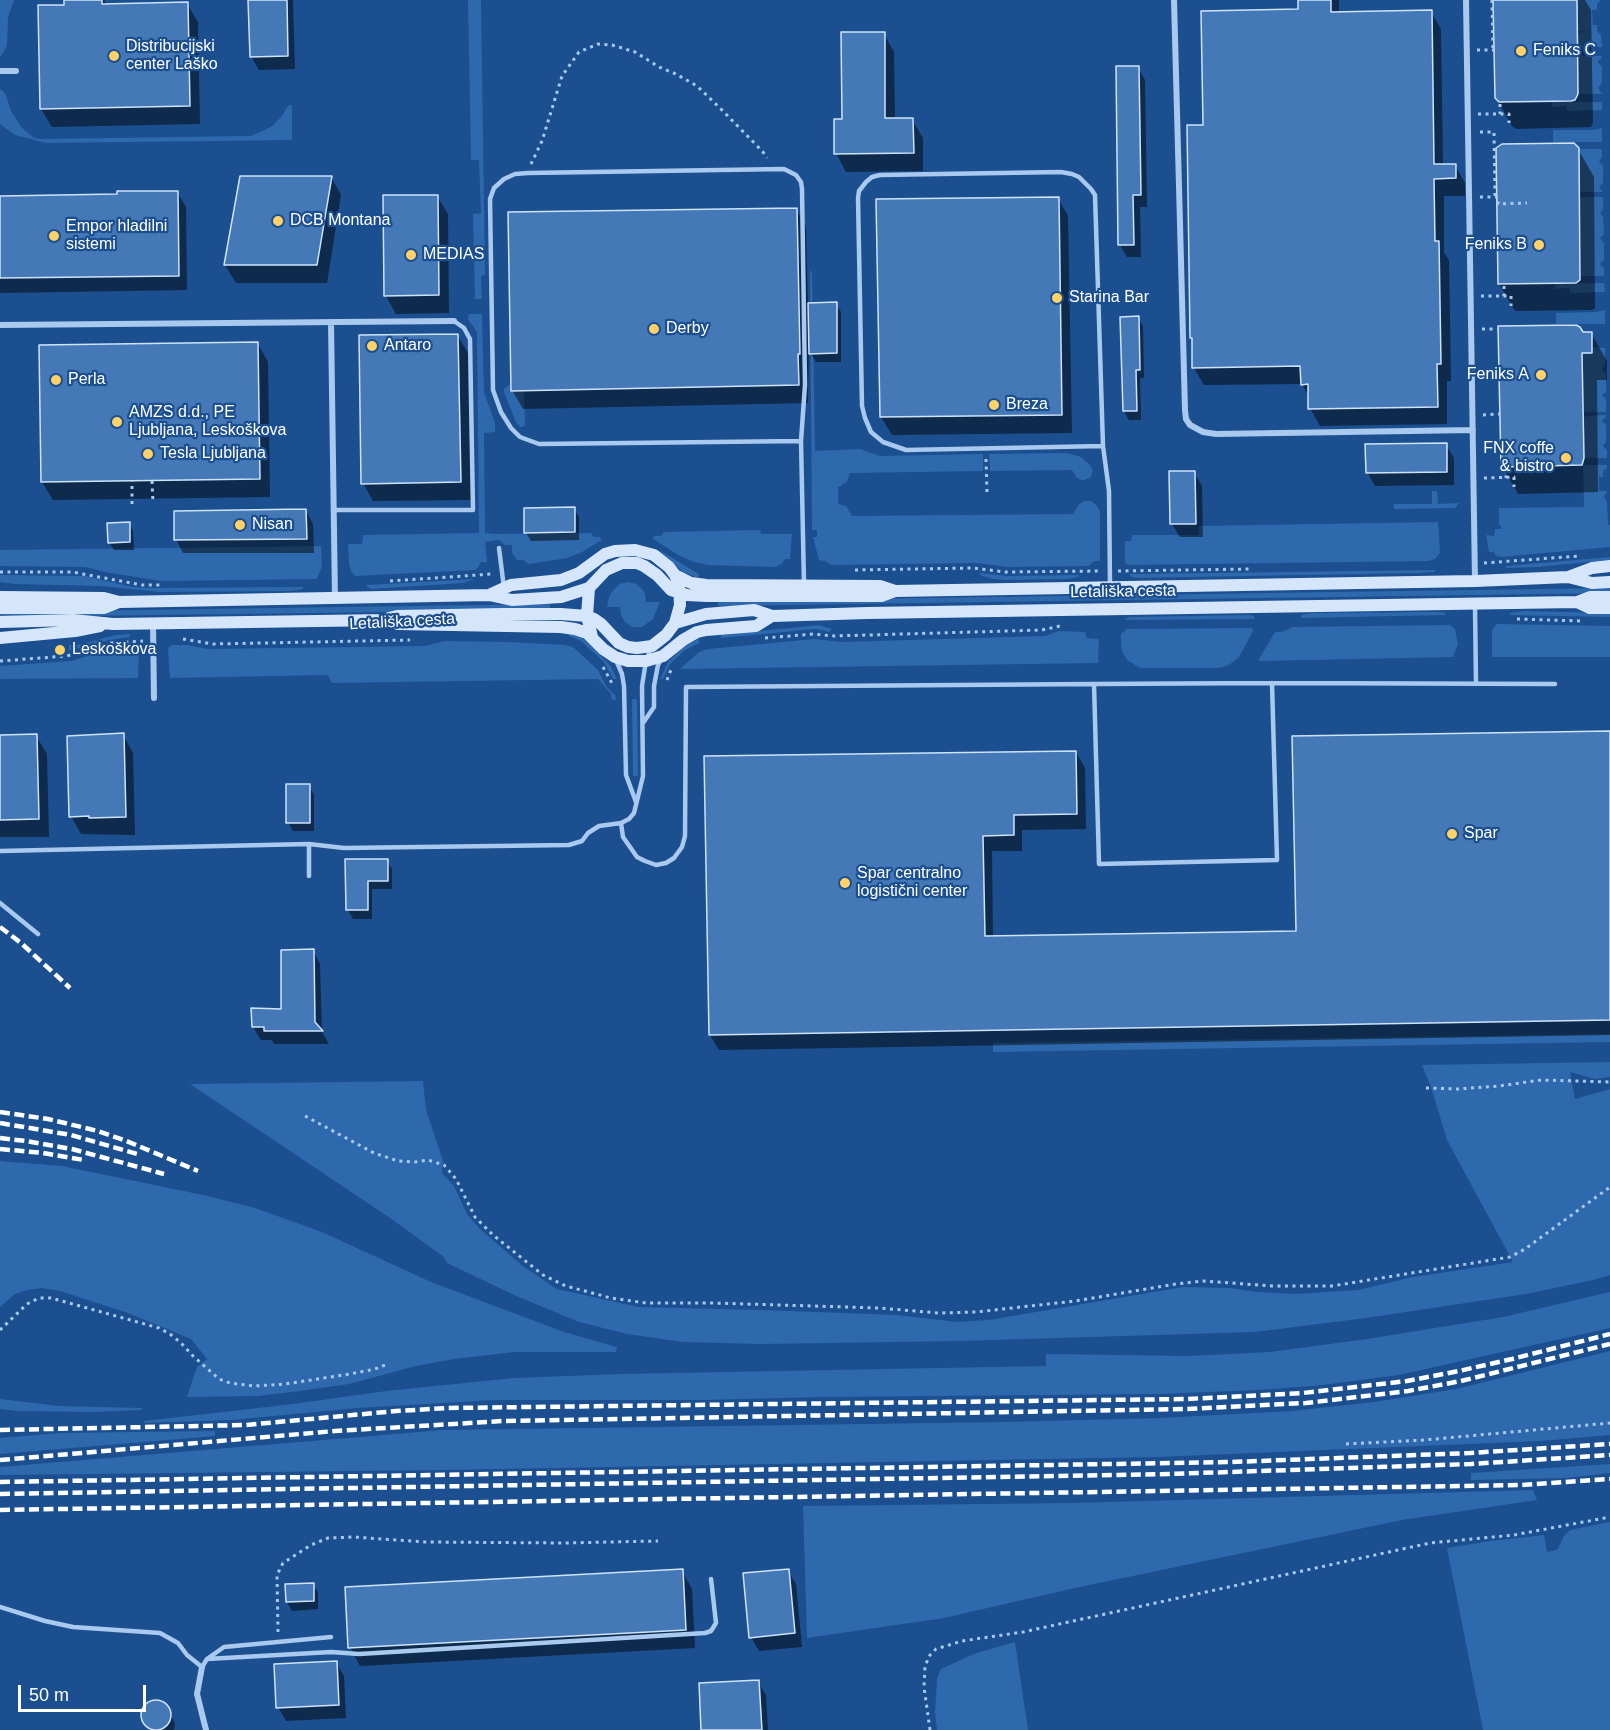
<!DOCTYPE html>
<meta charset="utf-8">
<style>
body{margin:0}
#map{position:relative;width:1610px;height:1730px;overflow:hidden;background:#1b4f8f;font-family:Helvetica,sans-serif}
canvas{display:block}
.scale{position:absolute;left:18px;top:1685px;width:128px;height:27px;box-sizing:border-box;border:3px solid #fff;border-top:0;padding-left:8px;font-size:18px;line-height:21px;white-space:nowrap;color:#fff;-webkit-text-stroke:4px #1b4f8f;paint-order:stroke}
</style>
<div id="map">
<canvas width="1610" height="1730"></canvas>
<div class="scale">50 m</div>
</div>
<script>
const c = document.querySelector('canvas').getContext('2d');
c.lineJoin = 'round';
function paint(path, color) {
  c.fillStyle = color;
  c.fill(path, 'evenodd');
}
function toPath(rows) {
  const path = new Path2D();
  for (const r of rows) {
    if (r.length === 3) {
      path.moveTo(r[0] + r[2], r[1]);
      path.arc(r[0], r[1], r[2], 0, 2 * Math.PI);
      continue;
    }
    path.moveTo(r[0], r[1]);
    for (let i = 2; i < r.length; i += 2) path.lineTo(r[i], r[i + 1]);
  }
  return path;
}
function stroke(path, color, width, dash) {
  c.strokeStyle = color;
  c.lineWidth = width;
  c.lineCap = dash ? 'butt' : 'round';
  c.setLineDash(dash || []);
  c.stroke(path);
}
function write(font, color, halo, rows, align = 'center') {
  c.font = font + ' Helvetica,sans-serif';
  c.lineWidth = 4.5;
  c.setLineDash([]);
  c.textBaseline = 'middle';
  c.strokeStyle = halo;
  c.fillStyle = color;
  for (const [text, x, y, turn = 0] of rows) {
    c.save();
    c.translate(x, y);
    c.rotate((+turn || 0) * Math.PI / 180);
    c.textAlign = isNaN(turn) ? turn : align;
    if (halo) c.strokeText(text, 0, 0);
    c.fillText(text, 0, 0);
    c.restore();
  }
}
const green = toPath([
 [0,0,14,0,8,17,7,45,2,55,0,56],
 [468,0,481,0,485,275,481,276,482,299,475,299,473,214,481,213,479,160,471,160],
 [1577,0,1601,0,1597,4,1597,10,1592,10,1593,25,1597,25,1597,31,1601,35,1602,47,1559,48,1568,33,1590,32,1577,31],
 [1577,56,1601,56,1602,58,1597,62,1602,66,1602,83,1598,88,1602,94,1578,94],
 [0,90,2,90,6,95,11,111,22,128,33,137,39,139,251,136,271,127,281,117,289,105,292,105,292,140,46,143,15,135,0,124],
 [1552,102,1602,102,1602,110,1567,111,1566,106,1552,107],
 [1602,128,1602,142,1553,142,1553,130,1592,130],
 [1579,149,1602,149,1602,157,1599,162,1603,166,1603,183,1599,187,1603,192,1580,192],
 [1580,197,1603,197,1603,209,1600,213,1603,217,1604,234,1600,238,1604,243,1604,260,1600,264,1604,268,1604,276,1581,276],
 [810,269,812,274,815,451,860,449,880,456,983,454,983,471,850,473,847,482,838,487,838,504,846,506,852,516,1073,514,1079,504,1085,501,1091,501,1097,506,1100,512,1100,561,1094,561,1089,566,1008,567,976,563,831,565,825,561,819,560,813,537,817,537,817,530,812,530],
 [1604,283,1605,292,1570,293,1569,288,1555,289,1555,284],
 [1605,310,1605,324,1556,324,1556,313,1595,312],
 [469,314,482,314,484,392,495,423,495,432,484,433,485,533,496,534,591,533,594,537,600,537,602,540,582,552,567,558,529,564,523,560,517,560,512,553,512,545,505,545,499,540,485,542,487,562,481,562,478,568,475,570,355,576,351,571,349,564,348,544,362,544,363,535,479,533,477,332,468,319],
 [1592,347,1605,348,1605,365,1602,370,1606,374,1606,392,1602,395,1606,399,1606,412,1572,412,1583,396,1582,353,1592,353],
 [510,384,511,391,524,391,525,425,523,427,520,427,516,422,504,392,504,389],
 [1606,415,1606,417,1602,421,1606,425,1606,442,1603,446,1607,450,1607,458,1584,458,1583,416],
 [1067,453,1081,457,1090,465,1093,471,1090,478,1084,480,1081,480,1076,477,1072,470,990,471,989,454],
 [1583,465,1607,465,1607,468,1603,471,1603,477,1599,477,1599,491,1607,491,1604,497,1607,501,1608,525,1610,525,1610,547,1501,557,1496,556,1494,552,1489,552,1486,535,1494,536,1495,529,1501,529,1501,525,1499,525,1499,508,1584,507],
 [1432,491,1437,491,1438,504,1459,503,1455,508,1394,509,1394,504,1432,504],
 [1438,522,1440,553,1435,559,1428,561,1130,565,1126,564,1125,560,1125,541,1131,541,1132,535,1199,535,1199,526],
 [760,530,761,534,792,534,790,559,785,559,781,564,776,567,708,565,694,562,680,556,653,539,654,536,661,536,664,532],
 [321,546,322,566,317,579,162,581,110,573,85,567,0,566,0,550],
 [661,551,697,573,699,575,698,578,683,572,661,552],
 [1610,557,1610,560,1537,567,1506,568,1506,566],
 [1435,570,1435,572,1420,573,1135,578,1130,576,1130,574],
 [980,573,1007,576,1079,575,1079,577,1067,579,1006,580,992,579,980,575],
 [0,575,85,576,132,587,151,588,303,587,303,589,290,591,160,592,100,586,14,584,0,582],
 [474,579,463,583,372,589,367,587,367,585],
 [628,582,636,584,642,589,645,593,646,602,660,602,653,619,642,627,632,627,625,622,621,615,620,607,607,607,609,597,613,590,620,584],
 [1610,588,1610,593,718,606,718,601],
 [550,604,550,610,0,617,0,612],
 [1523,611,1610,613,1610,617,1510,615,1510,613],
 [1436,612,1445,613,1445,615,1301,618,1301,615,1313,613],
 [1250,615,1254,616,1254,619,1125,620,1125,619,1130,617],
 [1497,624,1610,626,1610,657,1492,657,1492,631,1494,627],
 [819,625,832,629,829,632,816,629,721,638,721,635],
 [1450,625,1455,629,1458,644,1453,657,1260,661,1259,659,1275,632,1281,632,1293,627],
 [1252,628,1253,631,1239,657,1229,665,1219,668,1140,668,1127,660,1122,651,1121,644,1121,634,1127,629],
 [1059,631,1085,632,1087,638,1099,639,1098,663,680,669,699,652,708,649,815,639,841,642,1045,636],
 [569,633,580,636,587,642,610,665,617,679,613,679,604,662,581,641,569,636],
 [130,634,130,637,109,640,69,651,69,645,78,645,116,635],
 [699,639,699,643,685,650,670,664,663,679,660,679,668,662,684,647],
 [445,641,508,642,565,645,573,647,598,670,606,686,615,695,616,700,612,700,611,694,598,679,332,683,328,675,170,678,168,650,170,646,172,645,187,645,208,649,425,646],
 [136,646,139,651,138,678,0,679,0,666,71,661,111,649],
 [632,699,637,699,638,776,633,776],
 [1610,1034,1610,1042,993,1052,993,1043],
 [1610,1062,1610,1077,1595,1079,1570,1072,1575,1099,1610,1089,1610,1275,1593,1280,1526,1294,1366,1318,1255,1332,960,1341,760,1344,683,1342,627,1334,579,1322,514,1295,447,1263,444,1257,390,1218,190,1084,423,1081,426,1110,443,1161,442,1173,454,1186,467,1214,479,1228,524,1267,557,1289,638,1307,762,1310,897,1315,957,1322,989,1320,1183,1287,1230,1288,1257,1292,1294,1294,1358,1290,1413,1277,1513,1262,1447,1140,1431,1087,1422,1065],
 [0,1161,62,1166,203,1195,255,1208,322,1232,431,1282,564,1332,617,1347,616,1352,514,1352,454,1359,416,1366,349,1384,292,1392,258,1396,187,1397,197,1367,207,1359,191,1339,128,1313,60,1291,42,1288,27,1290,15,1294,0,1307],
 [1610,1292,1610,1328,1399,1375,1323,1385,1259,1390,1157,1394,824,1397,703,1400,493,1400,358,1408,231,1420,144,1423,144,1421,293,1404,386,1391,514,1378,620,1374,1046,1366,1046,1354,1189,1356,1270,1352,1367,1339,1503,1317],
 [1610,1351,1610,1435,1541,1441,1158,1457,445,1470,0,1475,0,1467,443,1430,1004,1422,1161,1418,1291,1411,1374,1402,1456,1389],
 [0,1399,59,1406,142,1408,142,1410,93,1412,17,1411,0,1409],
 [215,1431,215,1436,0,1454,0,1438,61,1433],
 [1610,1464,1610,1473,1566,1478,1471,1480,1471,1473],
 [1533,1490,1537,1500,1402,1520,1075,1588,944,1618,807,1638,803,1506,1072,1503],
 [1610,1522,1610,1730,1483,1730,1447,1548,1491,1541,1544,1535,1547,1552,1557,1550,1564,1536,1570,1530],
 [1015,1642,1028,1730,937,1730,935,1712,937,1679,941,1669,976,1653]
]);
const shadow = toPath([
 [65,0,104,0,107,5,187,4,198,22,200,124,52,127,41,109,65,6],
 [250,0,293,0,295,69,259,70,251,56],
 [1300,0,1339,0,1339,13,1431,12,1441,29,1443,165,1455,165,1465,183,1465,196,1444,196,1444,253,1449,260,1451,381,1447,381,1447,424,1320,426,1310,408,1309,397,1302,384,1204,385,1194,368,1204,127,1300,10],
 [1495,0,1585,0,1591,10,1593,122,1591,127,1516,129,1512,126,1496,98],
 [884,34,894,52,895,120,912,120,923,138,923,171,846,172,836,153,844,120],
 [1138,68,1145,80,1147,207,1140,207,1141,257,1127,257,1120,245],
 [1578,149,1594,177,1595,308,1592,310,1515,311,1499,284],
 [331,177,341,195,327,283,236,283,225,265],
 [177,192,186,207,187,290,1,293,0,292,0,198],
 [437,196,448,214,449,313,396,314,386,296],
 [1058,198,1068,216,1072,433,892,435,881,417],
 [796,209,806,227,808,304,836,304,841,312,841,362,816,362,809,351,808,403,523,409,512,390],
 [1138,318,1143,326,1144,378,1140,378,1141,420,1129,420,1124,411],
 [1582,333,1591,333,1607,361,1607,380,1597,380,1598,492,1518,494,1502,466],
 [457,335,468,353,471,500,373,501,363,483],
 [258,344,268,362,270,497,53,500,42,482],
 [1446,445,1454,458,1454,485,1375,486,1367,472],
 [1194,472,1202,486,1203,537,1180,537,1172,524],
 [574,509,579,517,579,540,531,541,526,533],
 [306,511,313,524,314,553,183,553,176,539],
 [129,523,133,531,134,550,114,550,109,542],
 [1610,732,1610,1035,719,1050,710,1035,1076,752,1085,768,1086,829,1022,830,1022,851,992,851,993,937,1297,933],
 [123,735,133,753,135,835,81,834,71,816],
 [0,736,36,736,47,754,49,837,0,837],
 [309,786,314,795,314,831,293,831,288,822],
 [347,860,387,861,392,869,392,889,372,889,372,919,353,919,348,910],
 [313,951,320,964,322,1032,329,1044,274,1044,272,1040,261,1040,253,1027,283,1010],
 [682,1571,692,1589,695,1648,360,1666,350,1647],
 [788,1571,796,1584,802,1647,759,1651,751,1637],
 [313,1584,318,1593,318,1609,292,1611,287,1602],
 [336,1663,344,1676,346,1718,286,1721,278,1707],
 [758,1682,766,1695,768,1730,703,1730],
 [156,1701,163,1703,168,1708,175,1724,174,1730,149,1730,142,1715,144,1708,149,1703]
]);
const building = toPath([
 [64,0,102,0,102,4,188,2,190,106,40,109,38,5,64,5,64,0],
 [248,0,287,0,288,56,250,57,248,0],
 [1298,0,1331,0,1331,12,1432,10,1434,164,1456,164,1456,178,1434,179,1435,241,1439,241,1441,364,1437,364,1438,407,1308,409,1308,384,1301,385,1300,366,1192,368,1192,338,1190,338,1187,125,1203,125,1201,11,1298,9,1298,0],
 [1493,0,1577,0,1578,94,1575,100,1571,101,1499,102,1495,98,1493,0],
 [841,32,885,32,885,118,913,118,914,153,834,154,834,119,842,119,841,32],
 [1116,66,1139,66,1141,195,1133,195,1134,245,1118,245,1116,66],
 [1574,143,1579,148,1580,280,1576,283,1498,284,1496,148,1502,144,1574,143],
 [240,176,332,176,317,265,224,265,240,176],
 [117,191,178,191,179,276,0,278,0,196,117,194,117,191],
 [383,195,438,195,439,295,384,296,383,195],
 [1059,197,1062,415,880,417,876,199,1059,197],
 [797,208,800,354,798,354,799,385,511,391,508,212,797,208],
 [837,302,837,353,809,354,808,303,837,302],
 [1139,316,1140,370,1136,370,1137,411,1123,411,1120,317,1139,316],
 [1576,325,1580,327,1583,332,1592,332,1592,353,1582,353,1584,458,1582,465,1501,467,1498,326,1576,325],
 [458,334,461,482,361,484,359,335,458,334],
 [258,342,260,479,41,482,39,345,258,342],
 [1447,443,1447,472,1366,473,1365,444,1447,443],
 [1169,471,1195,471,1196,524,1170,524,1169,471],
 [575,507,575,532,524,533,524,508,575,507],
 [306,509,307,539,174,540,174,511,306,509],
 [130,522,130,542,108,543,107,523,130,522],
 [1610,731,1610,1020,709,1035,704,756,1076,751,1077,814,1014,815,1014,835,983,836,985,936,1296,931,1292,736,1610,731],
 [124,733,126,817,89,818,89,816,69,817,67,736,124,733],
 [37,734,39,819,0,820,0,735,37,734],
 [286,784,310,784,310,823,286,823,286,784],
 [345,859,388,859,388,881,368,881,368,910,346,910,345,859],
 [314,949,315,1022,323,1031,264,1031,264,1027,252,1027,251,1008,281,1009,281,950,314,949],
 [683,1569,686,1630,348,1648,345,1587,683,1569],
 [789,1569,795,1633,749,1638,743,1573,789,1569],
 [314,1583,314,1601,286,1602,285,1584,314,1583],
 [337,1661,339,1705,276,1708,274,1664,337,1661],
 [759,1680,762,1730,701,1730,699,1683,759,1680],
 [156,1715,15]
]);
const path = toPath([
 [1492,0,1493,50],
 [1477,50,1494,50],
 [1586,54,1592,54],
 [1500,104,1500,114],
 [1478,114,1509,114,1509,123],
 [1480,132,1494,132,1495,197],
 [531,164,542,141,562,76,579,52,598,44,612,45,635,52,659,67,676,74,697,86,723,111,763,152,767,158],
 [1480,197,1498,197,1498,204,1527,203],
 [1504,286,1504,296],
 [1481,296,1511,296,1511,306],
 [1482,329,1498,329],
 [1483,415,1499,414],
 [986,459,987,493],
 [1506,468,1506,478],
 [1484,478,1514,477,1514,487],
 [152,481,153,503],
 [132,504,132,481],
 [1484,563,1579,556],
 [855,570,973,568,1005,572,1100,571],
 [1118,571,1250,569],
 [0,572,72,572,142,585,162,585],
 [390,581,492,574],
 [1517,619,1582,621],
 [765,638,813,634,834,636,1042,630,1060,626],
 [183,639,213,644,410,640],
 [0,661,67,656,111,643,143,641],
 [603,667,613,685],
 [667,680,670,672,674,667],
 [1426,1088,1458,1089,1499,1086,1541,1080,1610,1082],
 [305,1116,374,1153,398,1161,415,1162,428,1160,444,1165,456,1179,475,1217,493,1235,543,1275,566,1286,611,1298,646,1303,713,1303,879,1308,939,1313,976,1312,1075,1301,1176,1284,1203,1281,1273,1286,1332,1286,1510,1257,1525,1249,1610,1187],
 [0,1330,27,1304,39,1298,51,1298,159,1328,170,1334,181,1343,193,1356,219,1379,230,1383,254,1386,285,1384,350,1374,375,1369,385,1365],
 [1346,1444,1424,1440,1610,1423],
 [278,1632,277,1575,283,1563,311,1545,328,1538,354,1537,425,1542,564,1543,658,1541],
 [930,1730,924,1687,925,1666,930,1655,936,1649,962,1641,1023,1632,1430,1543,1514,1535,1610,1517]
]);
const lane = toPath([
 [801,441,539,444,520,437,511,428,501,412,493,390,490,199,494,188,504,179,515,174,528,173,784,169,796,175,801,182,802,189,805,385,801,441,804,584],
 [1103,446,906,450,883,442,871,432,865,418,862,406,858,198,859,191,866,182,872,177,880,175,1061,172,1072,174,1079,177,1091,189,1095,195,1103,446,1109,491,1110,585],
 [334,510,473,510,470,339,464,328,454,321],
 [499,548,504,588],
 [1475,606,1476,683],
 [616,660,622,674,624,686,626,775,636,802],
 [1094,684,1272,683],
 [643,723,654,707,654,686,658,665,662,658],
 [621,823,623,837,637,857,645,861,656,865,666,863,674,858,682,847,685,836,686,687,1094,684,1099,864,1277,860,1272,683,1555,684],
 [309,844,309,876],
 [0,851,309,844,344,848,569,845,582,841,588,833,599,826,621,823,629,819,634,813,643,776,642,686,646,661,651,648],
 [0,903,38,934],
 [0,1607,45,1621,73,1627,160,1633,178,1643,187,1655,202,1667,207,1659,224,1647,331,1637],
 [207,1659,331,1652,359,1654,705,1633,711,1631,716,1623,711,1579]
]);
const street = toPath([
 [1174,0,1185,410,1186,419,1190,425,1203,432,1216,434,1473,430],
 [1466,0,1475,581],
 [0,71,16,71],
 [331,322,335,599],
 [0,325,454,321],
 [153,624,154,698],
 [202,1667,197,1694,206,1730]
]);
const secondary = toPath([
 [675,575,691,583,706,585,880,586,895,591],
 [1568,577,1592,568,1610,566],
 [0,597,104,598,119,602,489,595,512,600,561,597,589,588],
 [1577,602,1590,608,1610,608],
 [0,608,104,608,119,602],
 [389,618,397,616,503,614,561,614,587,616,594,619,601,624,619,643,628,647,637,648,652,646,666,635,675,623,680,605,679,585,675,575,669,567,654,555,635,550,615,551,605,554,579,573,561,580,511,585,489,595],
 [0,622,73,620,113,624,385,620,398,624,561,627,575,629,587,633,603,649,615,657,628,661,646,661,663,656,683,640,697,632,706,630,756,626,772,616],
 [675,623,706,614,754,610,772,616,867,613,1577,602,1590,597,1610,597],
 [592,637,587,616,589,588,606,570,622,563,637,563,644,566,657,575,671,590,687,595,706,596,881,596,895,591,1475,581,1568,577,1592,583,1610,582],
 [0,638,75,631,100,626]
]);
const rail = toPath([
 [0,927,21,943,70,988],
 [0,1112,48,1119,98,1131,124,1140,198,1171],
 [0,1123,71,1135,141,1155],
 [0,1138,26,1141,72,1149,164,1174],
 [0,1149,43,1153,84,1160],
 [0,1430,246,1425,396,1411,448,1408,1186,1399,1303,1393,1407,1381,1459,1371,1512,1359,1610,1334],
 [0,1460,335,1431,503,1421,1186,1409,1306,1403,1408,1391,1461,1381,1610,1344],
 [0,1482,1232,1462,1470,1453,1610,1444],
 [0,1494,1169,1474,1471,1464,1610,1455],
 [0,1510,1521,1485,1610,1479]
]);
const markers = [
 [1521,51,6,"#ffd166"],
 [114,56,6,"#ffd166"],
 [278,221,6,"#ffd166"],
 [54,236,6,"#ffd166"],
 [1539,245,6,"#ffd166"],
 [411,255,6,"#ffd166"],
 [1057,298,6,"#ffd166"],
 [654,329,6,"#ffd166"],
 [372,346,6,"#ffd166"],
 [1541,375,6,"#ffd166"],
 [56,380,6,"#ffd166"],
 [994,405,6,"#ffd166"],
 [117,422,6,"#ffd166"],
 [148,454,6,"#ffd166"],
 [1566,458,6,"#ffd166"],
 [240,525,6,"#ffd166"],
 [60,650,6,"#ffd166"],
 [1452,834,6,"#ffd166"],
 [845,883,6,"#ffd166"]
];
const poiNames = [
 ["Distribucijski",126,47],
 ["center Laško",126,65],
 ["Feniks C",1533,51],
 ["DCB Montana",290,221],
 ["Empor hladilni",66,227],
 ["sistemi",66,245],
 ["Feniks B",1527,245,"right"],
 ["MEDIAS",423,255],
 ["Starina Bar",1069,298],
 ["Derby",666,329],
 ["Antaro",384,346],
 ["Feniks A",1529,375,"right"],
 ["Perla",68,380],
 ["Breza",1006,405],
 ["AMZS d.d., PE",129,413],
 ["Ljubljana, Leskoškova",129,431],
 ["FNX coffe",1554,449,"right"],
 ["& bistro",1554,467,"right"],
 ["Tesla Ljubljana",160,454],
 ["Nisan",252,525],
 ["Leskoškova",72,650],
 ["Spar",1464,834],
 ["Spar centralno",857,874],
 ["logistični center",857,892]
];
const streetNames = [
 ["Letališka cesta",1123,592,-1],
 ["Letališka cesta",402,622,-3]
];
paint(green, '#2e69ad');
paint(shadow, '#0007');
paint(building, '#4478b7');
stroke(building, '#cfe3fa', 1.5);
stroke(path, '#a9c9ee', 3, [3, 4.5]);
stroke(lane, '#a9c9ee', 4.5);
stroke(street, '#a9c9ee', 6);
stroke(secondary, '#d6e6fa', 12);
stroke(rail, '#fff', 4.5, [10, 4.5]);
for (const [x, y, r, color] of markers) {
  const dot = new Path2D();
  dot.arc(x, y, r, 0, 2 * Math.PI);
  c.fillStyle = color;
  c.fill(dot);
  stroke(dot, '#1b4f8f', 2);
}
write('16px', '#fff', '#1b4f8f', poiNames, 'left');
write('16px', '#fff', '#1b4f8f', streetNames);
</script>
